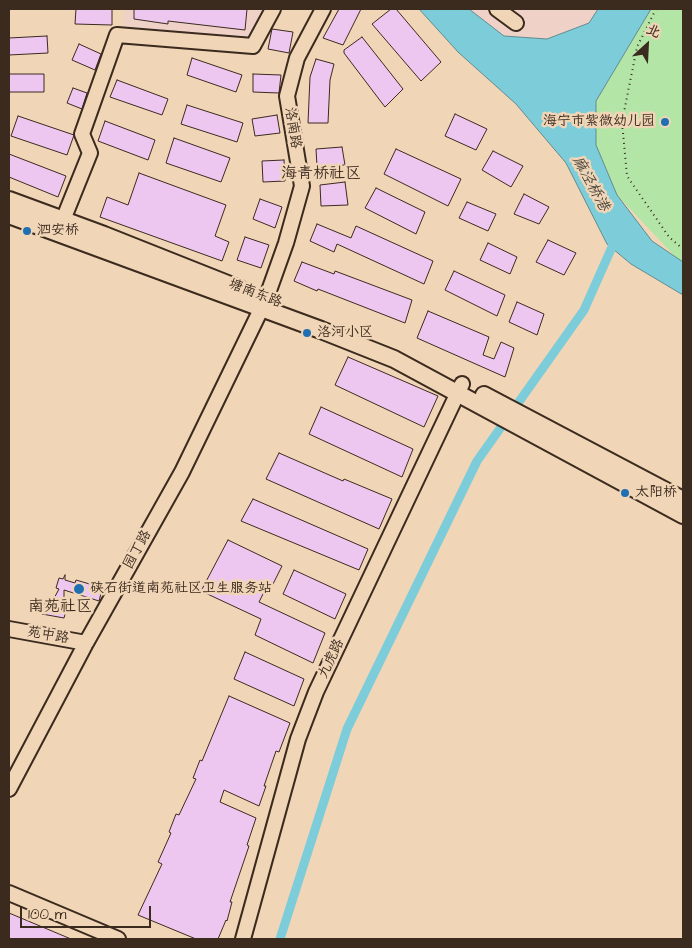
<!DOCTYPE html>
<html>
<head>
<meta charset="utf-8">
<style>
  body { margin:0 }
  #map { position:relative; width:692px; height:948px; overflow:hidden; background:#f0d5b7; font-family:"Architects Daughter","LXGW WenKai TC",sans-serif }
  canvas { display:block }
  .frame { position:absolute; inset:0; border:10px solid #3b2a1e; pointer-events:none }
  .north { position:absolute; left:622px; top:20px; width:50px; height:50px; -webkit-text-stroke:4px #f0d5b7; paint-order:stroke; rotate:25deg; font-size:14px; font-weight:700; line-height:20px; text-align:center; color:#3b2a1e }
  .north::after { content:''; display:block; margin:auto; width:18px; height:22px; background:#3b2a1e; clip-path:polygon(50% 0,100% 100%,50% 72%,0 100%) }
  .scale { position:absolute; left:20px; top:906px; width:131px; height:22px; box-sizing:border-box; border:2px solid #3b2a1e; border-top:0; padding-left:6px; font-size:15px; line-height:18px; white-space:nowrap; color:#3b2a1e; -webkit-text-stroke:4px #f0d5b7; paint-order:stroke }
</style>
</head>
<body>
<div id="map">
<canvas width="692" height="948"></canvas>
<div class="frame"></div>
<div class="north">北</div>
<div class="scale">100 m</div>
</div>
<script>
const context = document.querySelector('canvas').getContext('2d');
context.lineJoin = 'round';
function fill(path, color) { context.fillStyle = color; context.fill(path, 'evenodd'); }
const poly = rows => new Path2D(rows.map(r => 'M' + r).join(''));
function trace(path, color, width, dash) { context.strokeStyle = color; context.lineWidth = width; context.lineCap = dash ? 'butt' : 'round'; context.setLineDash(dash || []); context.stroke(path); }
function write(font, color, halo, rows, align = 'center') {
  context.font = font + ' "Architects Daughter","LXGW WenKai TC",sans-serif'; context.lineWidth = 5; context.setLineDash([]); context.textBaseline = 'middle'; context.strokeStyle = halo; context.fillStyle = color; for (const [text, x, y, turn = 0] of rows) {
    context.save(); context.translate(x, y); context.rotate((+turn || 0) * Math.PI / 180); context.textAlign = isNaN(turn) ? turn : align; if (halo) context.strokeText(text, 0, 0); context.fillText(text, 0, 0); context.restore();
  }
}
fill(poly([
  [125,9,273,9,253,46,124,29],
  [469,9,598,9,590,23,547,39,504,36]
]), '#efd1c8');
fill(poly([
  [651,9,683,9,683,265,617,195,596,145,596,101]
]), '#b3e5a6');
const water = poly([
  [419,9,469,9,504,36,547,39,589,23,598,9,651,9,596,101,596,145,617,195,652,241,683,262,683,295,631,264,607,244,566,163,516,104,458,52,419,9]
]);
fill(water, '#7cccd9');
trace(water, '#628b8e', 1);
trace(poly([
  [280,939,347,729,477,461,584,310,616,238]
]), '#7cccd9', 9);
const building = poly([
  [76,9,112,9,112,25,75,24,76,9],
  [134,9,247,9,245,30,168,21,168,24,134,19,134,9],
  [339,9,361,9,343,45,323,38,339,9],
  [391,9,396,9,441,62,421,81,372,24,391,9],
  [272,29,293,32,289,53,268,49,272,29],
  [47,36,48,53,9,55,9,38,47,36],
  [362,37,403,89,385,107,344,53,344,50,362,37],
  [79,44,101,54,95,70,72,60,79,44],
  [192,58,242,75,236,92,187,75,192,58],
  [316,59,334,64,330,80,328,123,308,123,310,77,316,59],
  [9,74,44,74,44,92,9,92,9,74],
  [253,74,281,75,279,93,253,92,253,74],
  [117,80,168,99,162,115,110,97,117,80],
  [73,88,87,93,82,109,67,103,73,88],
  [187,105,243,123,237,142,181,124,187,105],
  [455,114,487,129,476,150,445,136,455,114],
  [277,115,280,133,255,136,252,119,277,115],
  [18,116,74,135,67,155,11,136,18,116],
  [105,121,155,140,148,160,98,141,105,121],
  [174,138,230,158,221,182,166,163,174,138],
  [342,147,345,165,317,166,316,149,342,147],
  [396,149,461,179,448,206,384,174,396,149],
  [493,151,523,166,511,187,482,170,493,151],
  [9,154,66,176,58,197,9,177,9,154],
  [284,160,285,181,263,182,262,161,284,160],
  [139,173,226,205,215,236,229,242,222,261,100,217,107,197,128,205,139,173],
  [345,182,348,205,321,206,320,185,345,182],
  [376,188,425,212,416,234,365,208,376,188],
  [524,194,549,207,539,224,514,214,524,194],
  [260,199,282,207,275,228,253,219,260,199],
  [467,202,496,214,488,231,459,218,467,202],
  [317,224,351,238,356,226,433,261,424,284,337,244,334,252,310,241,317,224],
  [245,237,269,245,261,268,237,260,245,237],
  [548,240,576,253,564,275,536,262,548,240],
  [488,243,517,257,510,274,480,260,488,243],
  [302,262,334,274,335,271,412,300,405,323,318,289,317,291,294,281,302,262],
  [454,271,505,295,497,316,445,290,454,271],
  [517,302,544,314,537,335,509,322,517,302],
  [428,311,489,337,483,355,494,359,501,342,514,348,505,377,417,338,428,311],
  [348,357,438,396,424,427,335,385,348,357],
  [321,407,413,449,402,477,309,434,321,407],
  [279,453,343,481,344,479,392,499,379,529,266,479,279,453],
  [253,499,368,549,359,570,241,521,253,499],
  [228,540,282,566,271,588,267,586,259,602,325,633,313,663,255,635,261,619,201,591,228,540],
  [294,570,346,594,335,619,283,594,294,570],
  [65,575,65,580,75,583,76,580,93,585,92,587,102,590,99,601,64,590,64,606,67,607,64,618,42,614,44,603,51,604,59,589,56,588,59,578,63,579,65,575],
  [245,652,304,679,294,706,234,679,245,652],
  [229,696,290,723,279,752,276,751,264,786,266,786,259,806,224,790,220,802,256,818,247,845,249,846,230,902,232,902,227,921,226,920,218,939,196,939,138,915,162,864,158,862,171,833,169,832,176,814,179,815,196,779,193,778,200,760,202,761,229,696],
  [9,913,71,939,9,939,9,913]
]);
fill(building, '#eec7f1');
trace(building, '#3b2a1e', 1);
const minor = poly([
  [497,9,516,23],
  [59,230,90,153,82,134,117,35,253,46,273,9],
  [9,629,86,643],
  [9,789,86,643,182,472,266,299,286,243,302,186,287,96,297,58,323,9],
  [9,893,118,939],
  [243,939,298,739,316,692,462,384]
]);
const major = poly([
  [9,200,104,235,240,289],
  [9,215,321,330,394,359,683,515],
  [484,395,683,500]
]);
trace(minor, '#3b2a1e', 18);
trace(major, '#3b2a1e', 20);
trace(poly([
  [656,9,637,47,622,122,627,176,669,237,683,249]
]), '#3b2a1e', 2, [1, 4]);
trace(minor, '#f0d5b7', 14);
trace(major, '#f0d5b7', 16);
for (const [x, y, r, color] of [
  [665,122,5,"#1f6fb2"],
  [27,231,5,"#1f6fb2"],
  [307,333,5,"#1f6fb2"],
  [625,493,5,"#1f6fb2"],
  [79,589,6,"#1f6fb2"]
]) { const dot = new Path2D(); dot.arc(x, y, r, 0, 2 * Math.PI); context.fillStyle = color; context.fill(dot); trace(dot, '#f0d5b7', 2); }
write('14px', '#3b2a1e', '#f0d5b7', [
  ["海宁市紫微幼儿园",655,122,"right"],
  ["泗安桥",37,231],
  ["洛河小区",317,333],
  ["太阳桥",635,493],
  ["硖石街道南苑社区卫生服务站",90,589]
], 'left');
write('14px', '#3b2a1e', '#f0d5b7', [
  ["洛南路",292,128,81],
  ["塘南东路",255,294,21],
  ["园丁路",138,550,-61],
  ["苑中路",48,636,10],
  ["九虎路",332,659,-65]
]);
write('italic 15px', '#45423a', '#f0d5b7', [
  ["麻泾桥港",590,184,61]
]);
write('16px', '#3b2a1e', '#f0d5b7', [
  ["海青桥社区",321,175],
  ["南苑社区",60,608]
]);
</script>
</body>
</html>
